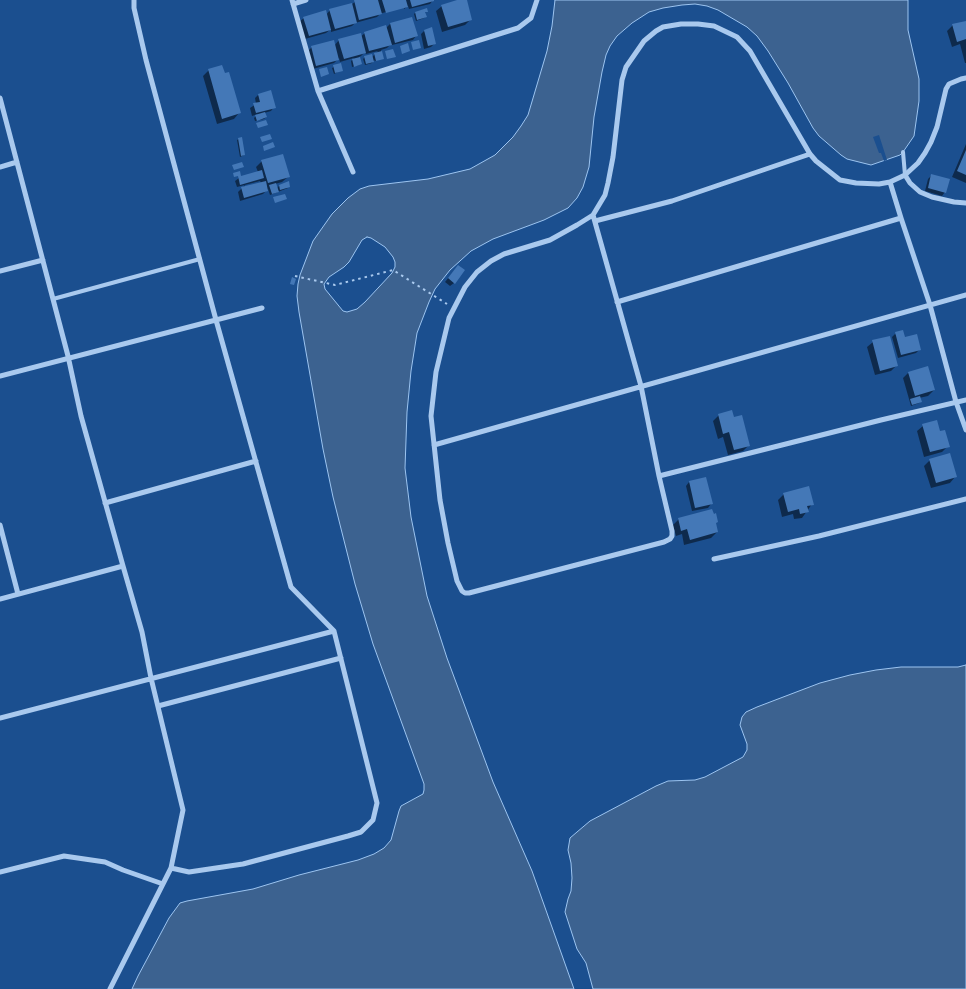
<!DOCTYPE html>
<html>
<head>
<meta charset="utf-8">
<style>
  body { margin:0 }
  canvas { display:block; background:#1b4f8f }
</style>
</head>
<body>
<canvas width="966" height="989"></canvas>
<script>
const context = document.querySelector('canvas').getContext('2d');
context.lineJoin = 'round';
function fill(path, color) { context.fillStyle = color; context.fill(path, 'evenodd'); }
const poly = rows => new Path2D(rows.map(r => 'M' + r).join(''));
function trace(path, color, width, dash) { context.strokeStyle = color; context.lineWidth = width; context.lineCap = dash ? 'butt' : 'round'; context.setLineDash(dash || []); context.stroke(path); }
const water = poly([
  [555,0,908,0,908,30,919,79,919,101,914,136,903,152,900,155,871,165,847,159,841,155,819,136,813,128,788,83,768,51,757,36,747,27,718,10,707,6,695,4,682,5,663,8,649,12,632,23,617,36,610,46,606,55,602,72,594,117,589,167,583,187,577,198,568,208,544,220,493,239,471,251,450,270,435,289,429,302,417,333,411,371,407,412,405,468,411,517,427,596,447,658,493,782,532,871,574,989,132,989,138,976,169,918,180,903,187,901,253,889,299,875,358,860,374,854,384,848,391,840,399,811,401,806,423,794,424,790,424,784,373,644,355,584,333,497,323,449,299,312,297,296,298,284,300,275,313,241,332,214,348,198,360,189,369,186,428,179,470,169,495,155,513,137,521,126,528,115,547,51,552,26,555,0],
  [367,237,371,238,385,247,393,257,395,262,395,267,392,273,365,302,357,309,347,312,343,311,325,289,324,284,329,277,344,267,349,262,362,240,367,237],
  [966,665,966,989,593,989,586,963,577,949,565,912,568,899,571,891,572,878,571,863,568,850,570,838,577,832,590,821,656,786,668,781,695,780,705,777,743,757,747,750,747,744,740,725,742,717,746,712,757,707,820,683,850,675,876,670,901,667,958,667,966,665]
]);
fill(water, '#3c6290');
trace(water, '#9cc4f0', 1);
fill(poly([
  [879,135,887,160,884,161,881,153,879,153,873,137]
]), '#1b4f8f');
fill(poly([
  [360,0,433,0,430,4,409,9,408,6,404,9,404,7,379,14,379,15,377,17,355,23,352,26,331,32,331,29,326,33,305,39,300,21,304,18,326,15,330,10,352,4,355,2],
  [461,0,465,0,471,19,465,25,442,32,436,11,442,6],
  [427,11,424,13,425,17,424,18,416,21,414,14,415,13],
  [966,22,966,63,965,63,960,44,952,47,947,31,953,25],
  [390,24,416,36,413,40,392,45,391,44,387,48,381,50,383,58,375,61,374,60,372,63,365,65,363,59,365,57,372,57,378,51,366,54,365,52,361,56,359,57,360,64,359,65,352,67,351,61,354,58,340,62,339,58,334,63,313,69,308,51,312,47,334,46,339,40,360,37,365,33,386,28],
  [424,31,435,43,431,47,424,49,421,34],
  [340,64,341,70,334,74,332,68],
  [209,70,239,113,234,119,217,124,203,76],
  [258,95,274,107,271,111,264,113,266,117,264,119,255,121,254,118,258,114,252,116,250,108,256,104,255,98],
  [241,138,244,155,240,157,237,140],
  [966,144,966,183,952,177],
  [262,161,288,177,282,182,275,184,277,188,279,186,288,188,270,195,268,189,263,194,240,201,238,192,245,185,245,187,261,183,260,181,237,187,235,181,239,178,258,172,256,167],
  [932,175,945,192,942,196,925,191,928,179],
  [458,266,454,283,450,286,445,282],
  [895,334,904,339,920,349,916,353,898,358,892,337],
  [873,342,897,365,891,371,875,375,867,347],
  [908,373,934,390,928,396,919,398,920,402,919,403,911,406,903,378],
  [719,415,749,445,743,451,728,455,723,437,718,439,713,421],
  [923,426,940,433,948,446,942,452,924,457,917,431],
  [930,460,955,477,950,483,931,488,924,466],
  [689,482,711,504,708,508,692,511,686,486],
  [784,494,812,504,802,518,794,519,793,514,782,517,778,500],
  [679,519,715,524,717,532,711,538,684,545,682,534,676,536,673,525]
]), '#0007');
fill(poly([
  [354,0,378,0,382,14,359,20],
  [382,0,406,0,408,7,386,13],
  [410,0,434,0,434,1,412,7],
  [457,0,467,0,472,20,448,27,441,5],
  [352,3,357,23,335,29,329,9],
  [427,8,428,12,425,12,427,17,417,20,415,12],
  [326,10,331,30,309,36,303,17],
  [412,17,418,36,395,43,390,23],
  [966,21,966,39,957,42,952,24],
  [386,25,392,45,369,51,364,32],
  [432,27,436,44,428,46,424,30],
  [361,33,366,53,344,59,338,39],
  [334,40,339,60,316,66,311,46],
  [419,40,421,48,413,50,411,42],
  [408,43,410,51,402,54,400,46],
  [393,49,396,57,387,59,385,51],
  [382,51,384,59,376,61,374,53],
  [372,54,374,62,366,64,364,56],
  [360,57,362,64,354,67,352,59],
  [341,63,343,71,335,73,333,65],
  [222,65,225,73,229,72,241,113,222,119,208,69],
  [327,67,329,74,321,77,319,69],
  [271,90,276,108,256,113,253,103,260,102,258,94],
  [265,112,267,117,257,121,255,115],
  [266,120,268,125,258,128,256,123],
  [270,134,272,139,262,142,260,137],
  [242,137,245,155,241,156,238,138],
  [273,142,275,147,264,151,263,146],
  [966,150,966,175,957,171],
  [283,154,290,177,268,183,261,160],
  [242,162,244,167,234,170,232,165],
  [262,170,264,178,240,185,238,176,234,177,233,173,240,171,241,176],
  [931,174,950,179,946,193,928,188],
  [266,181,268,191,244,198,241,187],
  [289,181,290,187,280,190,279,185],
  [276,183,279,192,272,194,269,185],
  [285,194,287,199,275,203,273,197],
  [458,265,465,270,455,284,448,278],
  [292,277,296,279,294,285,290,284],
  [903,330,905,337,917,334,921,350,901,355,895,332],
  [890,336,898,366,880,371,872,340],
  [928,366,935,390,915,396,908,372],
  [920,396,922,402,912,405,910,399],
  [732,410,734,417,742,415,750,446,734,450,729,432,723,434,718,414],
  [937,420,940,431,945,430,950,447,930,452,922,424],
  [950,453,957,477,936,483,929,459],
  [706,477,713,504,695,508,689,481],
  [809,486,814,505,807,506,809,512,800,514,799,509,788,512,783,493],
  [712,509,714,514,716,513,718,522,716,523,718,532,690,540,687,529,681,531,678,518]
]), '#4478b7');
trace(poly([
  [295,276,335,285,393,270,447,304]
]), '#a9c9ee', 2, [2.5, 4]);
trace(poly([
  [903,152,905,175],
  [53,299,200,259]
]), '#a9c9ee', 4);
trace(poly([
  [134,0,134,8,146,60,216,320,291,587,334,631,377,803,373,820,361,832,348,836,243,864,189,872,171,868],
  [292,0,318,91,353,172],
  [293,4,306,0],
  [318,91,518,28,531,18,537,0],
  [0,98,68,356,81,416,123,566,142,632,151,678,183,810,171,868,110,989],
  [0,167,17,162],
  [905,175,910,183,920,192,932,197,954,202,966,203],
  [890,182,901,218,930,305,956,402,966,430],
  [593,215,641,386,659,476,672,531,672,536,670,539,664,542,469,593,465,593,462,591,457,581,448,543,440,500,431,416,436,372,449,318,465,287,477,272,491,261,504,254,550,240,577,225,593,215,605,195,608,183,613,157,622,80,626,67,644,41,656,31,663,27,681,24,698,24,714,26,737,37,750,51,810,154,816,161,840,180,856,183,879,184,890,182,905,175,918,163,925,153,931,142,937,127,946,89,949,84,961,79,966,78],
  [595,221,672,201,810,154],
  [0,271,43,260],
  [617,302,901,218],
  [0,376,262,308],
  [434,445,966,295],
  [659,476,881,420,966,400],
  [105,503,256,461],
  [0,525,18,594],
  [714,559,819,536,966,499],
  [0,599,123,566],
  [158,706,341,658],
  [0,718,334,631],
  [0,872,64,856,105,862,123,870,163,884]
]), '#a9c9ee', 5);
</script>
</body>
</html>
